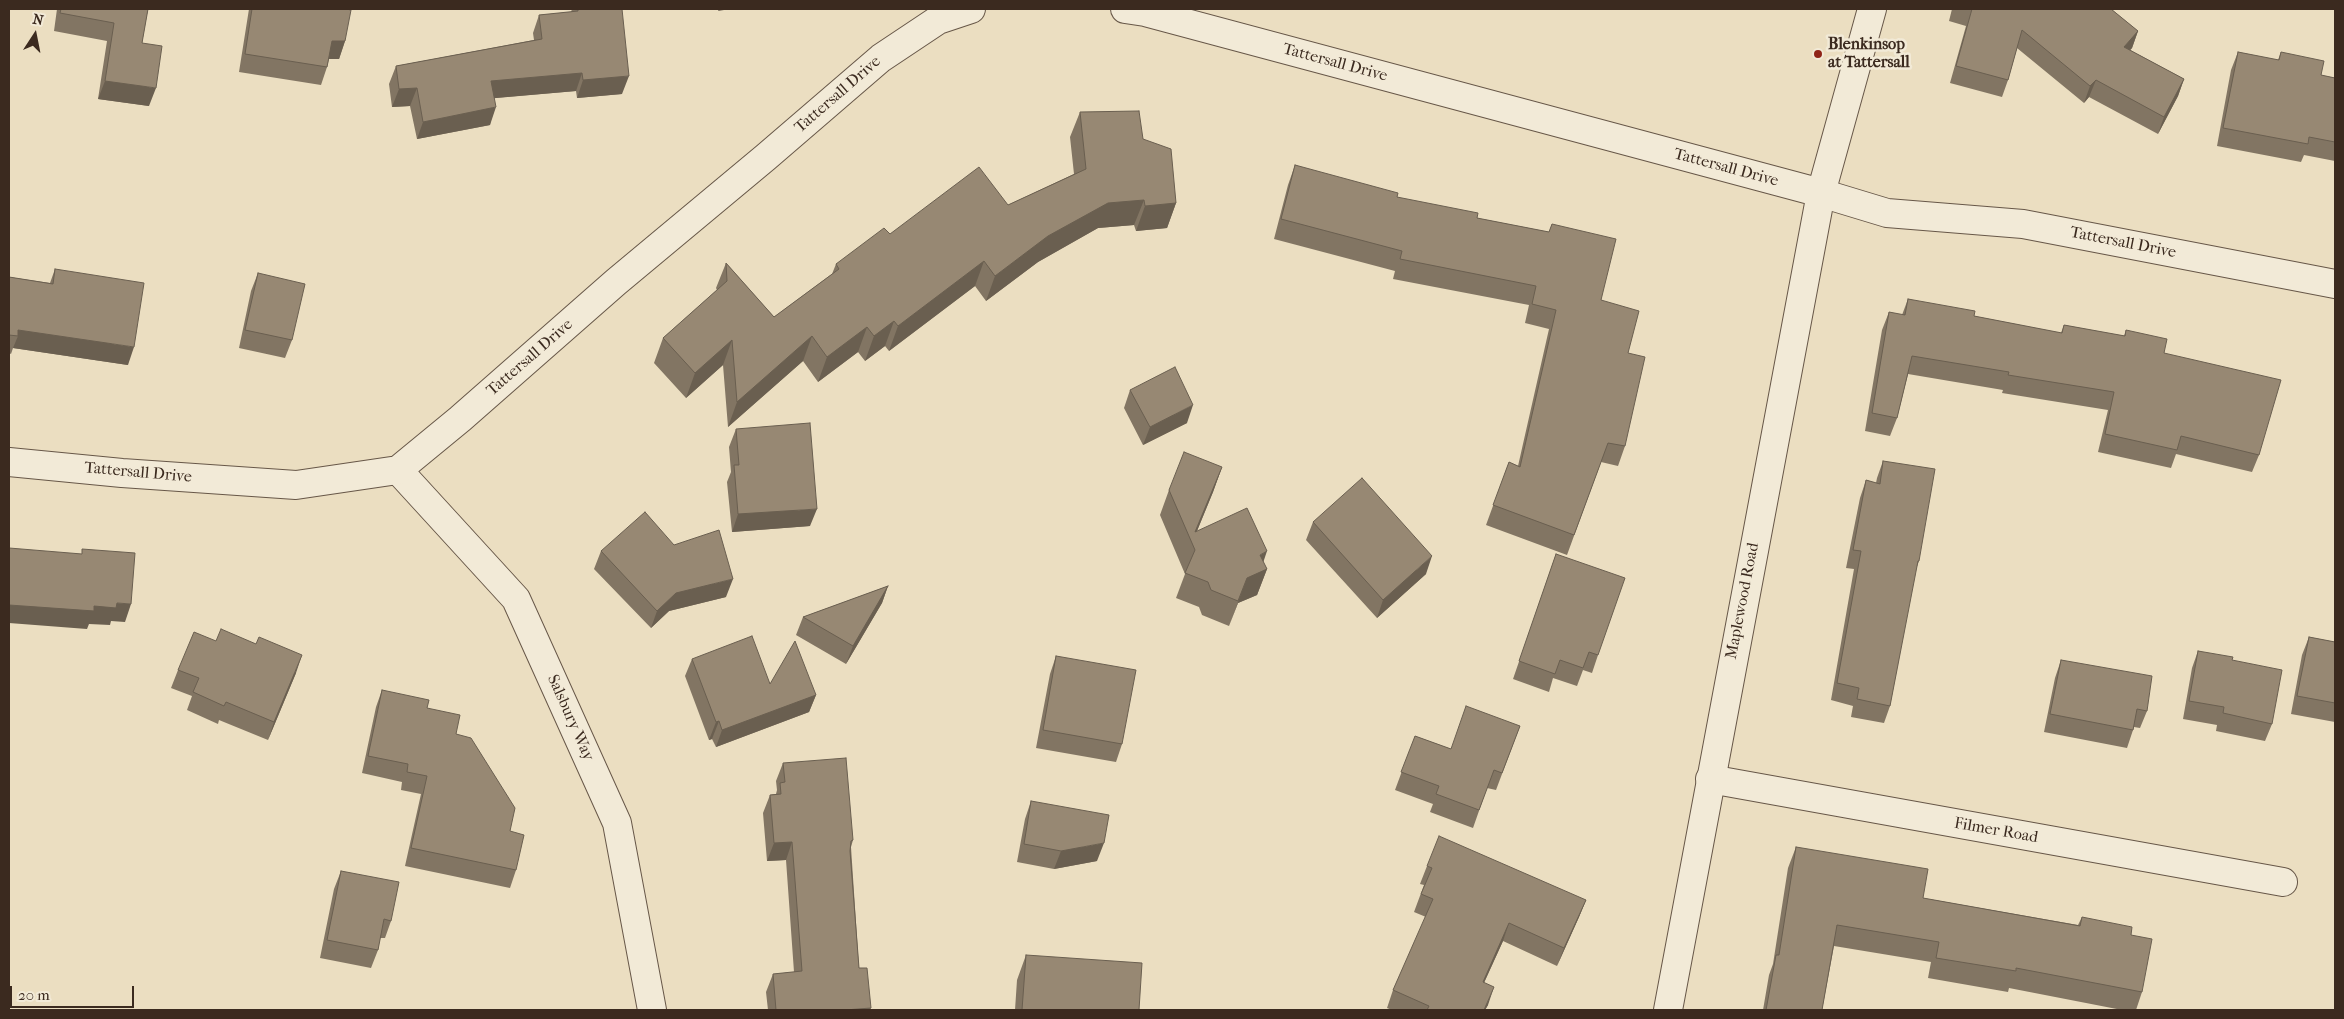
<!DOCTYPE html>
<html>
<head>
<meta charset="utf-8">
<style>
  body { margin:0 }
  #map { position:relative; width:2344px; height:1019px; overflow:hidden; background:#ebdec1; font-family:"IM FELL French Canon",serif }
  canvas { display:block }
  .frame { position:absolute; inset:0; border:10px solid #3b2a1f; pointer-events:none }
  .north { position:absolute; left:10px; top:10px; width:50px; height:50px; -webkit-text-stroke:4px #f2ead7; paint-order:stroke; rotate:11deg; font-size:14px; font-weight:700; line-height:20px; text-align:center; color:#3b2a1f }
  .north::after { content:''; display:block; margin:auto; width:18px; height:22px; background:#3b2a1f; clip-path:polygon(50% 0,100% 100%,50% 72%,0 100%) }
  .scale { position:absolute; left:10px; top:986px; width:124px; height:22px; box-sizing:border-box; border:2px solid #3b2a1f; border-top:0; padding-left:6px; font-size:15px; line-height:18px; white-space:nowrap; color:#3b2a1f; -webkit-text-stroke:4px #f2ead7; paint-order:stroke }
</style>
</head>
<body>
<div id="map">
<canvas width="2344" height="1019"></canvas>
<div class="frame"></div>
<div class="north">N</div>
<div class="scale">20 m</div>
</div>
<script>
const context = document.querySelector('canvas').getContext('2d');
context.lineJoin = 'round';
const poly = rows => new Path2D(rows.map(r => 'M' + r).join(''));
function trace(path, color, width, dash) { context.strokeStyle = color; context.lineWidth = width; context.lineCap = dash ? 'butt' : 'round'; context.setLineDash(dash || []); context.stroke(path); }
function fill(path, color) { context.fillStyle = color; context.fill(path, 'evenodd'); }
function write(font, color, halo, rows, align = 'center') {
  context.font = font + ' "IM FELL French Canon",serif'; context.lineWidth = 5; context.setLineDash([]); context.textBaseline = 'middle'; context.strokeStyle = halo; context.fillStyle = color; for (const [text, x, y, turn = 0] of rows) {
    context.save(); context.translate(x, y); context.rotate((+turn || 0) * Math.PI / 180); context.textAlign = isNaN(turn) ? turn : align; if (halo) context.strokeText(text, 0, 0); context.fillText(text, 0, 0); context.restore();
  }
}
const minor = poly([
  [1821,193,1887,213,2023,224,2335,284],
  [398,470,516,599,617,823,652,1010],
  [1710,779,2283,882]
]);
const tertiary = poly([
  [1125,9,1145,12,1821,193],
  [9,462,122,473,296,485,398,470,460,419,616,282,766,157,881,58,938,20,971,9],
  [1668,1010,1821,193,1872,9]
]);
trace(minor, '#675748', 30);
trace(tertiary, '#675748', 30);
trace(minor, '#f2ead7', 28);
trace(tertiary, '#f2ead7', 28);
fill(poly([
  [57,9,148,9,142,43,149,106,98,99,107,41,54,31],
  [249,9,346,9,345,41,339,59,329,59,327,67,321,85,239,72],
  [572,9,622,9,622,94,577,98,576,91,494,98,490,125,417,139,410,106,392,107,389,84,396,66,534,40,533,33,539,15,571,12],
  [1952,9,2111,9,2138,31,2132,48,2130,50,2184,79,2178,96,2158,134,2089,97,2084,103,2017,48,2008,80,2002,97,1950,83,1966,26,1949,21],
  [2238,52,2278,60,2281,52,2321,75,2335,78,2335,161,2304,155,2301,162,2217,146,2231,70],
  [1080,112,1143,139,1176,203,1167,228,1136,231,1134,225,1098,228,1038,262,986,301,975,286,889,351,885,346,865,361,858,352,818,382,803,361,728,427,723,365,686,398,654,363,663,338,717,290,716,288,726,263,774,317,832,274,836,264,890,234,1008,205,1074,174,1070,137],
  [1295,165,1397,197,1477,218,1549,232,1552,224,1601,300,1628,353,1625,446,1618,466,1601,462,1567,555,1486,525,1509,462,1518,466,1549,329,1525,323,1529,305,1393,279,1395,271,1274,239,1288,185],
  [55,269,128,365,13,348,11,354,9,353,9,277,50,283],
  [258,273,292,340,285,358,239,348,251,291],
  [1908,299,1974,316,2061,333,2064,325,2124,336,2126,330,2164,353,2259,455,2252,472,2176,454,2171,468,2098,452,2108,410,2002,393,2003,390,1908,374,1897,418,1890,436,1865,431,1882,330,1889,312,1902,315],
  [1130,390,1187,423,1143,445,1124,408],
  [736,429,810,526,732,532,727,482,731,472,729,447],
  [1883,461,1919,561,1915,572,1890,706,1884,723,1851,717,1853,706,1831,700,1854,569,1846,568,1860,498,1866,480,1876,483,1877,478],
  [1222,467,1213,492,1197,531,1263,562,1267,569,1257,595,1238,603,1229,626,1202,615,1199,607,1176,598,1185,574,1160,515,1169,490],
  [1313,522,1426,574,1377,618,1306,540],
  [674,545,726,597,669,611,651,628,594,569,601,551],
  [1556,554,1598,655,1592,673,1583,670,1577,686,1553,678,1549,692,1513,679],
  [888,586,882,603,846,664,796,635,803,617],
  [2309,637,2335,642,2335,722,2291,714,2302,655],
  [2198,651,2232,660,2272,724,2265,741,2216,731,2217,725,2183,719,2192,668],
  [1056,656,1122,744,1116,762,1036,748,1050,674],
  [692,659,770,684,816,695,809,712,716,747,712,739,709,740,685,676],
  [2061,660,2147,711,2140,728,2134,727,2127,748,2044,732,2055,678],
  [178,670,296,673,268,740,219,720,218,724,187,710,192,696,171,688],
  [382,690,427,708,456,734,510,831,516,870,510,888,405,866,421,794,401,790,402,782,362,773,376,707],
  [1520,726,1496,790,1487,788,1473,828,1430,812,1433,804,1395,790,1415,736,1451,749],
  [783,763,853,840,851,847,859,968,870,1010,768,1010,766,992,773,974,794,972,786,860,767,861,763,813,770,795,776,794,777,790,776,781],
  [1031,801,1097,861,1054,869,1017,862,1025,819],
  [1796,847,1923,898,2078,925,2082,917,2131,935,2142,992,2136,1010,2122,1010,2009,988,2008,992,1928,978,1931,962,1834,946,1822,1010,1763,1010,1769,975,1773,964,1788,868],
  [1427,866,1586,900,1579,917,1557,966,1503,941,1484,983,1488,1005,1485,1010,1392,1010,1387,1008,1393,990,1426,917,1414,912,1424,885,1420,884],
  [341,871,391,921,385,938,380,938,378,950,371,968,320,958,334,889],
  [1026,955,1139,1010,1015,1010,1017,980]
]), '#827563');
fill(poly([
  [719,9,730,9,718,11],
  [2138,31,2132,48,2118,64,2124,47],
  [332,41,345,41,339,59,325,59],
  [582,73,576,91,485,99,491,81],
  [629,76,622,94,577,98,583,80],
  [2184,79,2178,96,2158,134,2164,117],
  [2096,80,2089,97,2084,103,2090,86],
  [105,81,156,88,149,106,98,99],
  [417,88,410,106,392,107,399,89],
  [496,107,490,125,417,139,423,122],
  [1144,200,1134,225,1098,228,1038,262,986,301,995,276,1048,236,1108,203],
  [1176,203,1167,228,1136,231,1145,206],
  [984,261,975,286,889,351,898,326],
  [894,321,885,346,865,361,874,336],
  [867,327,858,352,818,382,827,357],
  [18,330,134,347,128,365,13,348,18,336],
  [812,336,803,361,728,427,737,402],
  [732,340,723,365,686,398,695,373],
  [1193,405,1187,423,1143,445,1150,427],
  [1222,467,1213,492,1192,543,1195,532],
  [817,509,810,526,732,532,738,514],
  [1267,551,1260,572,1267,569,1257,595,1238,603,1229,626,1247,578,1260,555],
  [1432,556,1426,574,1377,618,1383,600],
  [733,579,726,597,669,611,651,628,657,611,676,593],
  [888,586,882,603,846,664,853,646],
  [117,603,131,604,125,622,111,621,110,625,89,624,87,629,9,623,9,605,94,606],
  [302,655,296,673,268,740,274,722],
  [816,695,809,712,716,747,722,730],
  [719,721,712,739,709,740,716,722],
  [792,842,786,860,767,861,774,843],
  [1104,843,1097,861,1054,869,1061,851],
  [1586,900,1579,917,1557,966,1564,948],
  [1509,923,1503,941,1476,1000,1483,982],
  [1494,987,1488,1005,1485,1010,1484,1010],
  [871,1008,870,1010,845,1010]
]), '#6a5f50');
const building = poly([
  [61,9,148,9,142,43,162,46,156,88,105,81,114,23,60,13,61,9],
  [252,9,346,9,351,10,345,41,332,41,327,67,245,54,252,9],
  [578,9,622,9,629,76,583,80,582,73,491,81,496,107,423,122,417,88,399,89,396,66,542,39,539,15,578,11,578,9],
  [1972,9,2111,9,2138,31,2124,47,2184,79,2164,117,2096,80,2090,86,2022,30,2008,80,1956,66,1972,9],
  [2238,52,2279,60,2281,52,2324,61,2321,75,2335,78,2335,142,2309,137,2308,144,2223,128,2238,52],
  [1139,111,1143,139,1171,149,1176,203,1145,206,1144,200,1108,203,1048,236,995,276,984,261,898,326,894,321,874,336,867,327,827,357,812,336,737,402,732,340,695,373,663,338,727,281,726,263,774,317,839,269,836,264,884,228,890,234,979,167,1008,205,1086,169,1080,112,1139,111],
  [1295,165,1398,193,1397,197,1478,213,1477,218,1549,232,1552,224,1616,239,1601,300,1639,311,1628,353,1645,357,1625,446,1608,443,1574,535,1493,505,1509,462,1520,467,1556,310,1532,304,1536,286,1400,259,1402,251,1281,219,1295,165],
  [55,269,144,283,134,347,18,330,18,336,9,335,9,277,53,284,55,269],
  [258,273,305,284,292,340,245,330,258,273],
  [1908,299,1975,311,1974,316,2062,333,2064,325,2125,336,2126,330,2167,339,2164,353,2281,380,2259,455,2181,436,2177,450,2105,434,2114,392,2008,375,2009,372,1912,356,1897,418,1872,413,1889,312,1905,315,1908,299],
  [1175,367,1193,405,1150,427,1130,390,1175,367],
  [810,423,817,509,738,514,734,465,739,465,736,429,810,423],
  [1184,452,1222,467,1195,532,1247,508,1267,551,1260,555,1267,569,1247,578,1238,601,1211,590,1208,582,1185,573,1195,550,1169,490,1184,452],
  [1883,461,1935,469,1919,561,1918,561,1890,706,1857,699,1859,688,1837,683,1861,551,1853,550,1866,480,1880,484,1883,461],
  [1362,478,1432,556,1383,600,1313,522,1362,478],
  [645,512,674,545,719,530,733,579,676,593,657,611,601,551,645,512],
  [9,548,82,554,82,549,135,553,131,604,117,603,116,608,94,606,94,611,9,605,9,548],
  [1556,554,1625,578,1598,655,1589,652,1583,668,1560,660,1555,674,1519,661,1556,554],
  [888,586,853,646,803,617,888,586],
  [221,629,256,644,259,637,302,655,274,722,226,702,224,706,193,692,199,678,178,670,194,632,216,641,221,629],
  [752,636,770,684,795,641,816,695,722,730,719,721,716,722,692,659,752,636],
  [2309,637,2335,642,2335,703,2297,696,2309,637],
  [2198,651,2233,657,2232,660,2282,670,2272,724,2223,713,2224,707,2189,701,2198,651],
  [1056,656,1136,670,1122,744,1043,730,1056,656],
  [2061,660,2152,676,2147,711,2137,709,2133,730,2050,714,2061,660],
  [382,690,429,700,427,708,460,715,456,734,471,738,515,808,510,831,524,835,516,870,411,848,427,776,407,772,408,764,368,756,382,690],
  [1466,706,1520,726,1502,773,1494,770,1479,810,1436,794,1439,786,1401,772,1415,736,1451,749,1466,706],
  [846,758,853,840,851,841,850,851,859,968,867,968,871,1008,845,1010,776,1010,773,974,802,971,792,842,774,843,770,795,781,794,780,783,785,782,783,763,846,758],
  [1031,801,1109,815,1104,843,1061,851,1024,844,1031,801],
  [1439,836,1586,900,1564,948,1509,923,1483,982,1494,987,1484,1010,1427,1010,1429,1006,1393,990,1433,899,1421,894,1432,868,1427,866,1439,836],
  [1796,847,1928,869,1923,898,2080,926,2082,917,2132,927,2131,935,2152,939,2142,992,2016,968,2016,971,1936,958,1939,942,1837,925,1822,1010,1766,1010,1776,955,1779,955,1796,847],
  [341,871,399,882,391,921,384,919,378,950,327,940,341,871],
  [1026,955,1142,963,1139,1010,1022,1010,1026,955]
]);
fill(building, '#978873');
trace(building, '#6a5f50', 1);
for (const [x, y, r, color] of [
  [1818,54,5,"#8f2418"]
]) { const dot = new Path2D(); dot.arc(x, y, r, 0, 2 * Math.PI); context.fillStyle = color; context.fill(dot); trace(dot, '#f2ead7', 2); }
write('bold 16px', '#3b2a1f', '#f2ead7', [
  ["Blenkinsop",1828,45],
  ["at Tattersall",1828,63]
], 'left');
write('16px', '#3b2a1f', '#f2ead7', [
  ["Tattersall Drive",1335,63,15],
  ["Tattersall Drive",838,95,-41],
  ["Tattersall Drive",1726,168,15],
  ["Tattersall Drive",2123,243,11],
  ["Tattersall Drive",530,358,-41],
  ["Tattersall Drive",138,473,5],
  ["Maplewood Road",1743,601,-79],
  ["Salsbury Way",570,718,66],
  ["Filmer Road",1996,831,10]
]);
</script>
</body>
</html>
